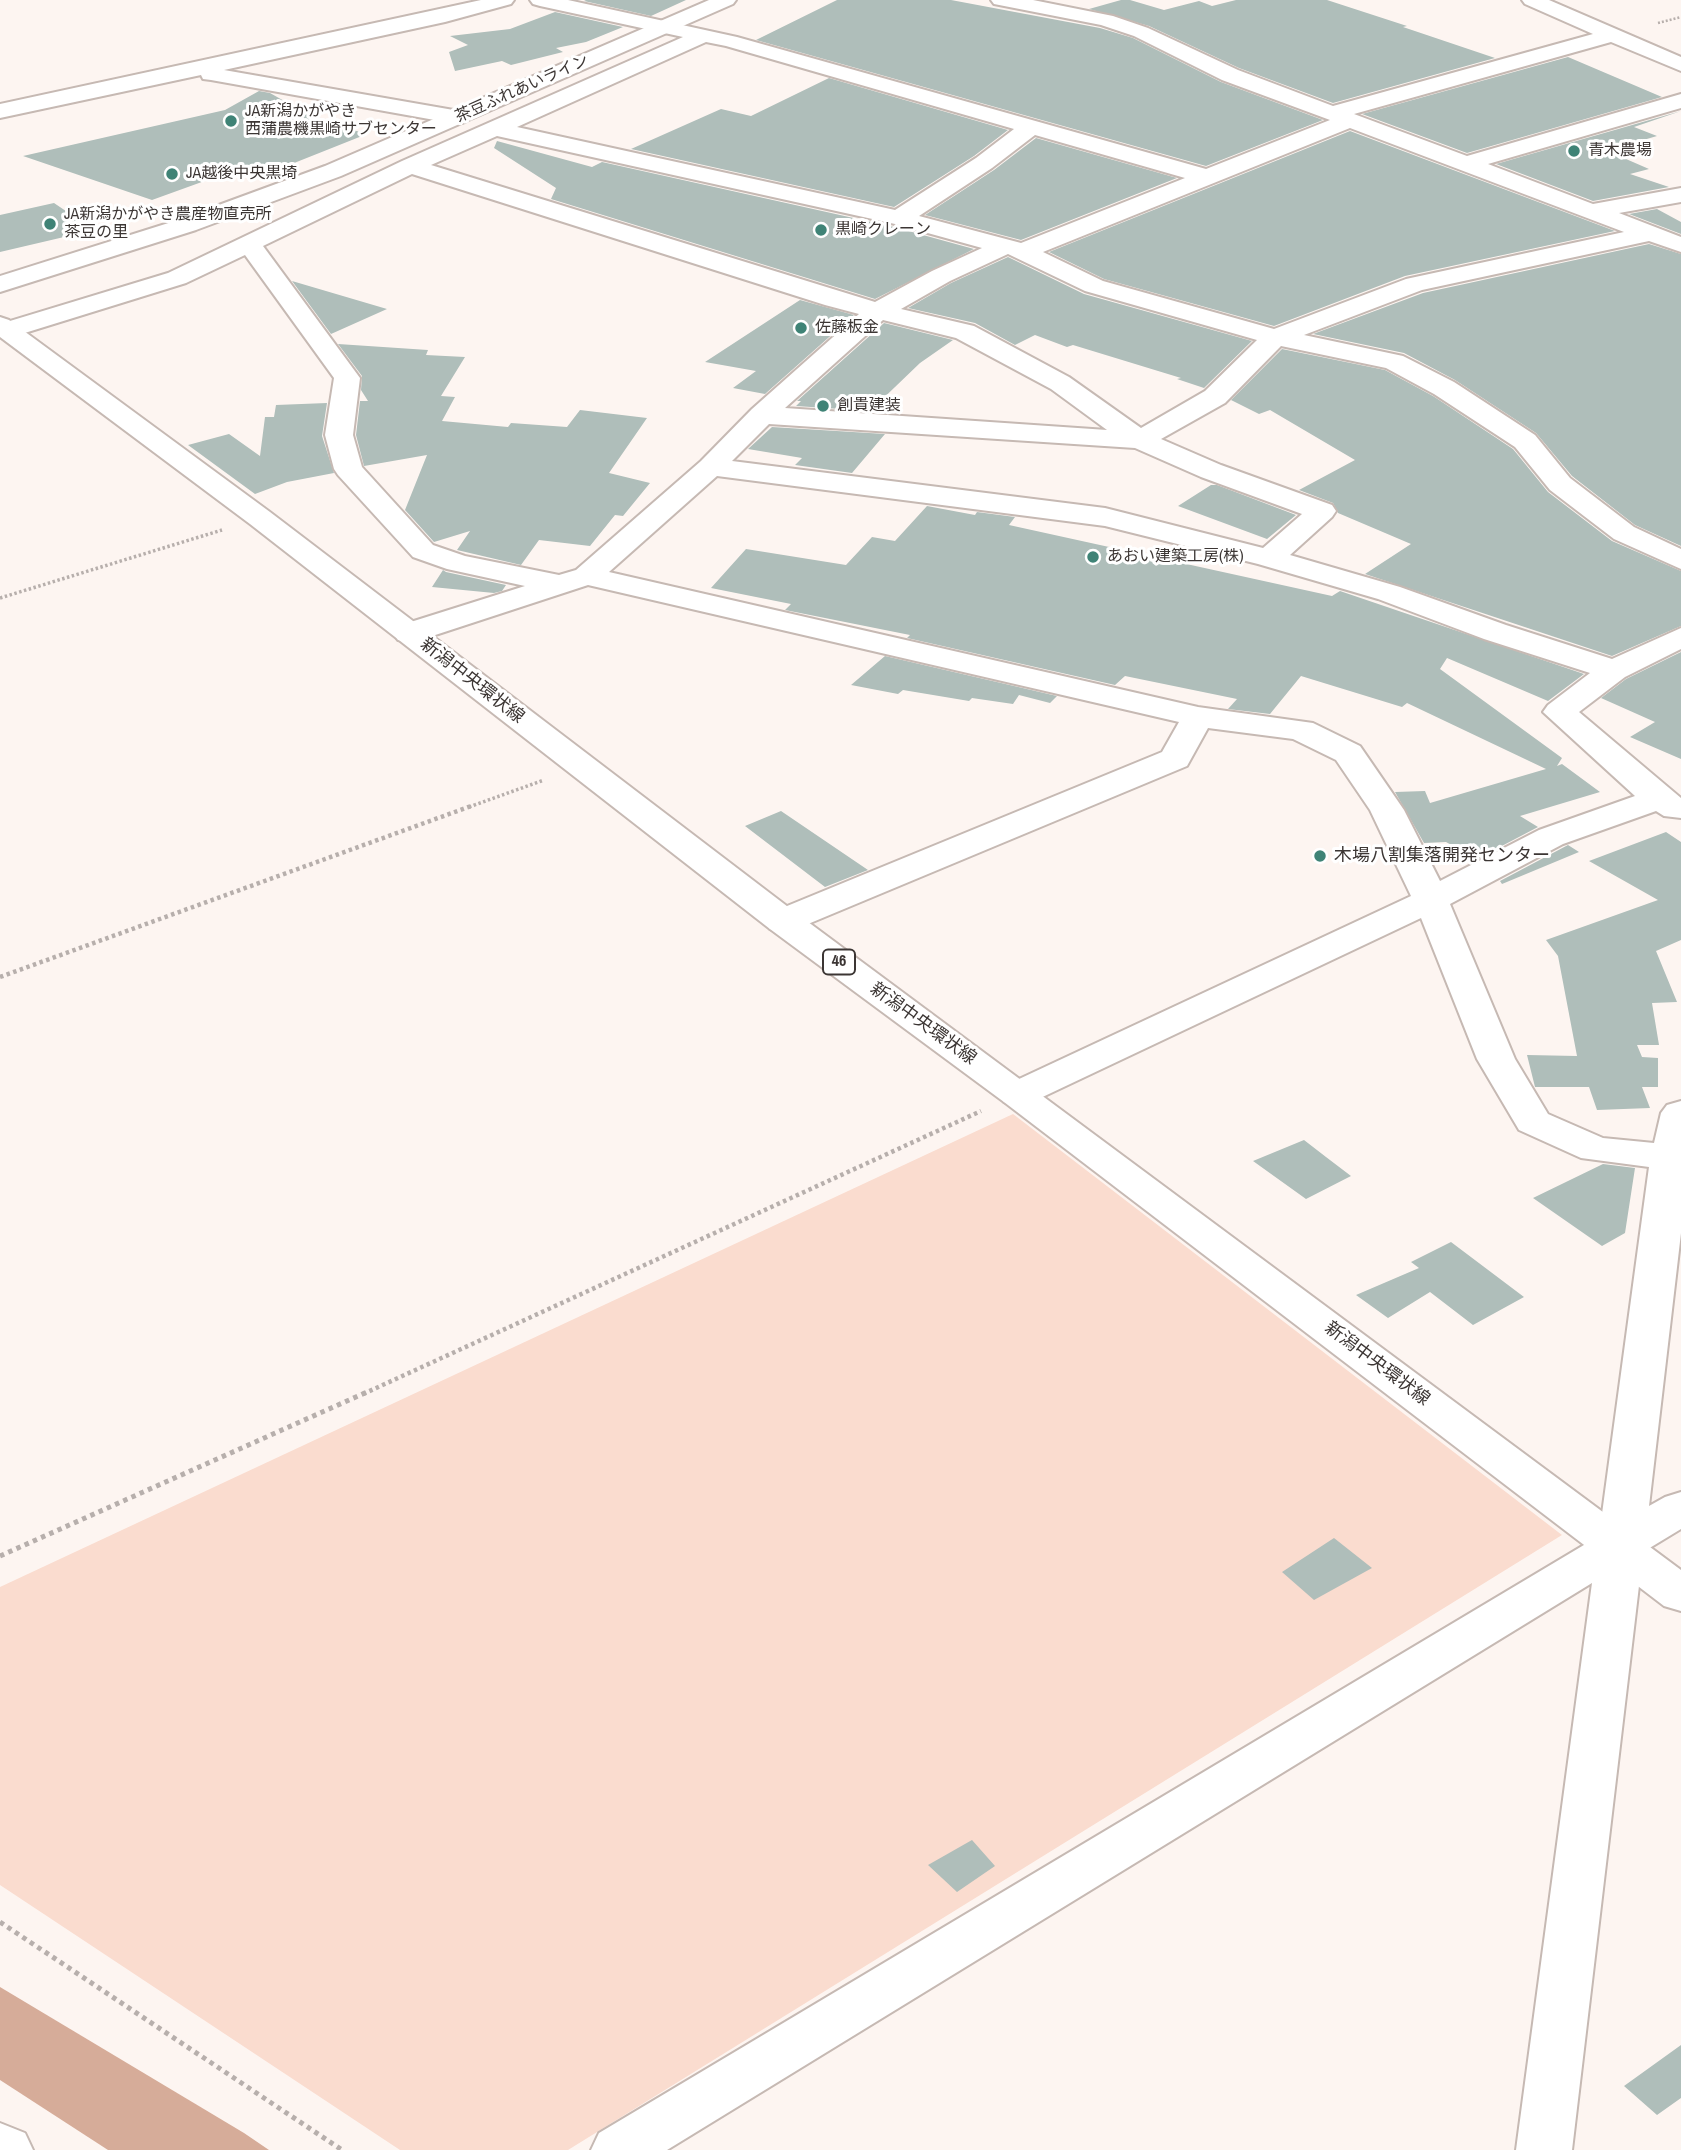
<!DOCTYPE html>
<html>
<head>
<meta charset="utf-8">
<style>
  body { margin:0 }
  canvas { display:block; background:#fdf5f1 }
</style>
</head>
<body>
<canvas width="1681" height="2150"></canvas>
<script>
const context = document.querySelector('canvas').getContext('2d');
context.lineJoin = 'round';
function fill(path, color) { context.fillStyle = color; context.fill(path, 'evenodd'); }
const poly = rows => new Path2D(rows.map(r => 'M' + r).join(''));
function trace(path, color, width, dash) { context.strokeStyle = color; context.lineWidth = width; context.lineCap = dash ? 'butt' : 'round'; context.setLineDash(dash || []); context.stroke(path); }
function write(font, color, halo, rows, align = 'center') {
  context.font = font + ' "Archivo Narrow","Noto Sans JP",sans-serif'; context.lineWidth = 6; context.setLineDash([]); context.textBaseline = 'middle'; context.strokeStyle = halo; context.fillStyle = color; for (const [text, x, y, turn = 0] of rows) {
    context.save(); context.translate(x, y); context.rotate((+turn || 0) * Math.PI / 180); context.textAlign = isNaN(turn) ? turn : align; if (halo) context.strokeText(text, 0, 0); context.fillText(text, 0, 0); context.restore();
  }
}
fill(poly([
  [1013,1114,1562,1535,568,2150,400,2150,0,1885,0,1587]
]), '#fadccf');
fill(poly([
  [0,1987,244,2133,269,2150,108,2150,0,2080]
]), '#d6ac99');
fill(poly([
  [686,0,651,16,584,1,586,0],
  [837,0,951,0,1100,28,1133,38,1221,82,1323,120,1206,166,756,40],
  [1121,0,1130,0,1164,10,1199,1,1212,6,1236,0,1327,0,1407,26,1403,27,1495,58,1333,103,1239,68,1149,26,1089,9],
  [555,12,623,27,586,42,556,48,563,52,511,65,502,61,455,71,449,52,468,45,450,36,510,29],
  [1568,57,1662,97,1467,153,1362,114],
  [829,78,1008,130,974,156,894,207,631,149,721,109,751,116],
  [259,91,270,93,318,120,367,134,269,173,246,166,152,200,23,156,225,110],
  [1681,111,1634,127,1657,136,1633,143,1648,149,1634,153,1640,155,1626,159,1649,169,1630,174,1669,187,1593,201,1496,164],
  [1350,131,1615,231,1405,276,1274,326,1104,279,1049,252],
  [1036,138,1177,178,1021,240,925,215,994,170],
  [497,141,592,167,602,162,894,227,974,249,875,299,551,199,556,188,494,148],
  [54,203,94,230,0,252,0,215],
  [1657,209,1681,222,1681,234,1629,214],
  [1649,244,1681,254,1681,546,1635,525,1572,476,1536,433,1455,380,1404,353,1313,334,1423,293],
  [1008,257,1084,294,1252,341,1204,388,1177,379,1181,378,1073,345,1067,347,1035,335,1015,345,975,323,908,308,951,283],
  [292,281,387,309,331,334],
  [800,300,854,315,765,394,733,388,756,371,705,362],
  [884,323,953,340,920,363,870,411,796,406,801,401,797,401],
  [338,344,428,350,426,355,465,357,441,396,455,397,442,421,508,427,511,423,567,427,580,410,647,418,609,473,650,483,623,516,615,515,590,546,539,540,521,565,457,550,470,531,434,542,405,510,427,455,364,466,356,435,360,401,368,401,361,390,362,376],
  [1282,349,1385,370,1433,396,1513,449,1548,492,1612,541,1681,571,1681,626,1612,656,1365,574,1411,544,1338,513,1333,503,1299,490,1355,460,1270,410,1259,414,1231,400],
  [327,403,322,436,334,473,287,482,255,494,188,445,229,434,260,456,265,417,274,417,276,405],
  [772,427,885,434,852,473,795,465,802,458,748,449],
  [1211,485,1217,485,1296,515,1267,539,1178,506],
  [927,506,975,515,977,512,1015,517,1009,525,1332,596,1340,591,1584,674,1548,701,1447,658,1440,669,1562,758,1557,766,1562,764,1600,792,1520,816,1538,827,1477,859,1446,842,1424,843,1395,792,1425,791,1430,803,1546,769,1407,703,1402,707,1301,676,1270,714,1228,709,1237,699,1125,676,1115,685,907,638,910,635,785,610,791,604,711,588,746,549,846,565,872,537,895,541],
  [443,570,446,572,506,585,502,591,494,593,432,587],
  [1681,652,1681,759,1630,737,1655,722,1601,698,1626,679],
  [885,656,1057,696,1050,703,1019,695,1013,704,972,698,969,701,903,690,898,694,851,685],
  [781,811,868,870,825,887,745,826],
  [1666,832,1681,842,1681,940,1656,951,1677,1002,1652,1003,1659,1045,1637,1045,1642,1057,1658,1058,1658,1087,1642,1087,1650,1108,1597,1110,1589,1087,1535,1087,1527,1055,1577,1056,1558,956,1546,940,1658,900,1589,861],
  [1568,845,1579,852,1502,884,1500,881],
  [1304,1140,1326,1157,1351,1176,1306,1199,1253,1161],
  [1603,1164,1635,1168,1625,1233,1602,1246,1533,1198],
  [1451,1242,1524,1297,1473,1325,1430,1292,1388,1318,1356,1295,1419,1268,1411,1262],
  [1334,1538,1372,1568,1314,1600,1282,1572],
  [972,1840,995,1866,957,1892,928,1865],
  [1681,2045,1681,2098,1657,2115,1624,2086]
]), '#afbeba');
const minor = poly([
  [481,0,514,0,511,4,445,22,224,70,465,112,468,117,465,122,457,124,211,80,203,79,201,75,0,118,0,104,481,0],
  [530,0,568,0,737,37,1206,169,1330,120,1222,80,1134,36,1101,25,994,4,991,0,1033,0,1113,16,1148,28,1238,70,1333,106,1593,34,1525,4,1522,0,1549,0,1681,57,1681,71,1611,42,1354,114,1467,156,1681,94,1681,108,1488,164,1593,204,1681,188,1681,202,1619,213,1681,237,1681,252,1649,241,1422,290,1304,335,1403,356,1454,382,1535,435,1570,478,1634,527,1681,549,1681,569,1614,539,1550,490,1515,447,1434,394,1386,368,1281,346,1225,403,1161,439,1221,465,1332,505,1336,511,1332,517,1290,555,1400,587,1506,625,1612,659,1681,628,1681,649,1625,677,1579,712,1681,798,1681,818,1664,816,1656,811,1563,844,1450,904,1515,1059,1548,1114,1603,1138,1654,1143,1661,1113,1667,1105,1681,1101,1681,1233,1649,1506,1665,1497,1681,1492,1681,1529,1643,1552,1572,2150,1516,2150,1592,1583,667,2150,591,2150,599,2133,1599,1536,1649,1167,1581,1158,1519,1130,1477,1059,1421,918,1032,1102,1018,1106,1004,1102,999,1094,1004,1086,1411,896,1370,810,1336,760,1293,739,1208,728,1187,766,796,929,783,932,770,929,765,921,770,913,1162,752,1179,722,588,585,420,640,409,642,398,640,393,633,398,626,525,586,447,569,413,557,338,475,334,469,325,435,334,378,245,255,186,283,15,336,0,336,0,324,168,273,402,161,683,37,540,6,533,4,530,0],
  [706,42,726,46,1014,129,976,158,895,210,517,127,706,42],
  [1350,128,1624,232,1406,279,1274,329,1103,281,1043,252,1350,128],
  [1035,135,1185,178,1021,243,919,216,992,168,1035,135],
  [497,136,895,224,982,248,932,271,875,302,431,165,497,136],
  [412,174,825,305,859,314,752,409,701,461,576,570,559,575,465,556,433,545,362,467,353,435,360,378,263,246,412,174],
  [1008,254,1085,291,1257,340,1205,391,1141,428,1069,377,974,326,901,309,950,281,1008,254],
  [883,320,956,338,1051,389,1107,430,785,408,883,320],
  [769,424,1135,448,1201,477,1302,514,1263,548,1105,508,732,461,769,424],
  [717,476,1105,526,1258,564,1378,599,1484,639,1590,673,1548,705,1543,712,1635,796,1539,830,1440,881,1404,810,1360,746,1313,723,1198,707,609,572,717,476]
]);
const major = poly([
  [709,0,736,0,733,4,341,176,196,230,0,292,0,276,178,220,325,166,709,0],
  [0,317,9,320,270,512,796,913,1681,1570,1681,1611,1664,1606,1004,1102,770,929,250,524,0,337,0,317]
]);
const highway = poly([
  [0,2123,25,2133,33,2150,0,2150,0,2123]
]);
trace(minor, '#c6b9b3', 4);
trace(major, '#c6b9b3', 4);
trace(highway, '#c6b9b3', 4);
trace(poly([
  [1658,23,1681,17]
]), '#b7afac', 2.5, [2, 2]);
trace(poly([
  [0,598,222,530],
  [469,807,544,780]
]), '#b7afac', 3.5, [2.5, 2.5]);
trace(poly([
  [0,977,474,805],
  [363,1394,981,1111]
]), '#b7afac', 4.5, [3.5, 3.5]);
trace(poly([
  [0,1556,367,1392],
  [0,1922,342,2150]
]), '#b7afac', 5, [4.5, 4.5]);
fill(minor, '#fff');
fill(major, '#fff');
fill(highway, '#fff');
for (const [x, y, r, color] of [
  [231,121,7,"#3f8376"],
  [1574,151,7,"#3f8376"],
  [172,174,7,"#3f8376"],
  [50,224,7,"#3f8376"],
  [821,230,7,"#3f8376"],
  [801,328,7,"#3f8376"],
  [823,406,7,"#3f8376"],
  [1093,557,7,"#3f8376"],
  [1320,856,7,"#3f8376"]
]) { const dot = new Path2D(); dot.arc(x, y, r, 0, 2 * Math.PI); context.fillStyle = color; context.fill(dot); trace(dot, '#fff', 2.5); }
write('16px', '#3c3634', '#fff', [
  ["茶豆ふれあいライン",522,89,-24]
]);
write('16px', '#3c3634', '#fff', [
  ["JA新潟かがやき",245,112],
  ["西蒲農機黒崎サブセンター",245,130],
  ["青木農場",1588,151],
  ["JA越後中央黒埼",186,174],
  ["JA新潟かがやき農産物直売所",64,215],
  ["茶豆の里",64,233],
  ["黒崎クレーン",835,230],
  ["佐藤板金",815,328],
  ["創貴建装",837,406],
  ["あおい建築工房(株)",1107,557]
], 'left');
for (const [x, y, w] of [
  [839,962,32]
]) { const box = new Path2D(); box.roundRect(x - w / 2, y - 12.5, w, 25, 5); context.fillStyle = '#fff'; context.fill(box); trace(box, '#3c3634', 2); }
write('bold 16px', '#3c3634', null, [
  ["46",839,962]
]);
write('18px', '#3c3634', '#fff', [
  ["新潟中央環状線",472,681,38],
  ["新潟中央環状線",923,1024,36],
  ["新潟中央環状線",1377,1364,37]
]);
write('18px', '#3c3634', '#fff', [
  ["木場八割集落開発センター",1334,856]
], 'left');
</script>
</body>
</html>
